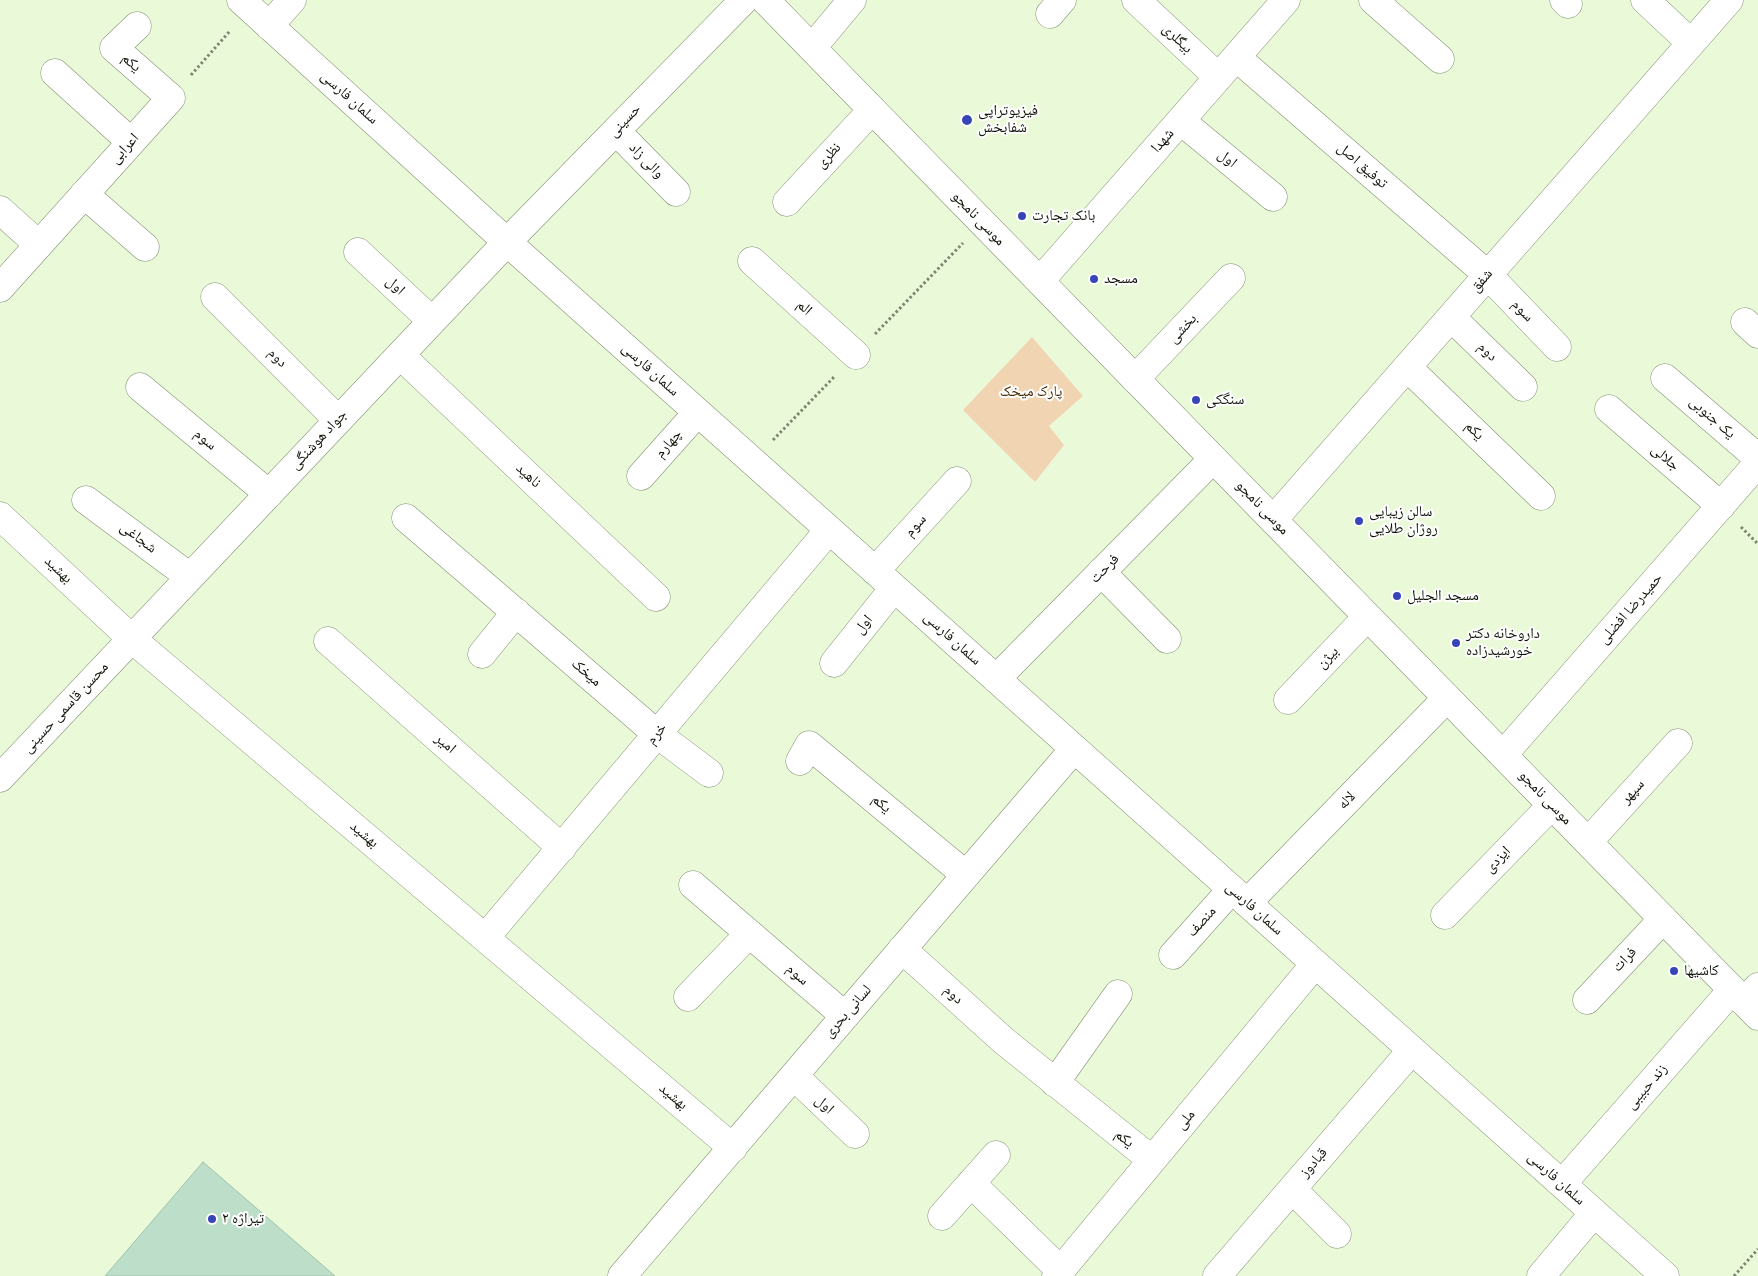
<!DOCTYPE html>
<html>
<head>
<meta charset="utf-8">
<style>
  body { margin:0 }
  canvas { display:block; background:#eafad9 }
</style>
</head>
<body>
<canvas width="1758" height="1276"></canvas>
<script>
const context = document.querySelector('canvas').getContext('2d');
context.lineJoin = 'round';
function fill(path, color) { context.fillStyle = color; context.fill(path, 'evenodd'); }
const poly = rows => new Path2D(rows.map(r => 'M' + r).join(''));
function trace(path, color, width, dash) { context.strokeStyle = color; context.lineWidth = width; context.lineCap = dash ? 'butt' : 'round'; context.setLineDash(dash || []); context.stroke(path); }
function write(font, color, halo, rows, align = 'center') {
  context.font = font + ' "Titillium Web","Noto Naskh Arabic",sans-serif'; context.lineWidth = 4; context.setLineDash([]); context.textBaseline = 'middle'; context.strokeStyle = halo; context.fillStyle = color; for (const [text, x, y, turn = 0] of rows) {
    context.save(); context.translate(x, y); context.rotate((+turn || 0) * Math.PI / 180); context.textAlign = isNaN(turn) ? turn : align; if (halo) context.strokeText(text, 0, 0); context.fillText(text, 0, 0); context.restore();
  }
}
fill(poly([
  [1032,337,1083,396,1049,426,1064,445,1035,482,963,410]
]), '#f1d5b3');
const building = poly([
  [203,1162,335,1276,105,1276,203,1162]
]);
fill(building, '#bddfc9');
trace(building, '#a0c2ac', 1);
const minor = poly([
  [241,0,507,242,1665,1276],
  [1136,0,1218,77],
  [1373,0,1440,59],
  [1564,0,1568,4],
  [1645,0,1691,43],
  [1050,14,1062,0],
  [269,26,292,0],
  [812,48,852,0],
  [1236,57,1488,275,1557,347],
  [55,73,131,142],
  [1181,121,1273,197],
  [616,131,676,192],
  [84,194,145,247],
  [787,202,872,110],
  [0,210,39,245],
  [358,252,432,321],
  [752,261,856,355],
  [1040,281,1286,0],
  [0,288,171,98,114,48,137,26],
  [215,297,338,420],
  [1451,317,1523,387],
  [1745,322,1758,334],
  [400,355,656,597],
  [1407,367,1541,496],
  [1665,378,1758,458],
  [1135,379,1231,278],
  [140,387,269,494],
  [1609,409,1721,506],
  [641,476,697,413],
  [86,500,190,577],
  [0,516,132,639,733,1148],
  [406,518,657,734,709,773],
  [1273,520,1729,0],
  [875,571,957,481],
  [1101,572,1167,639],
  [328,641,562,848],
  [482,654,516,612],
  [834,663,894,588],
  [996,679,1213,459],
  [1288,700,1367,617],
  [1503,755,1758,463],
  [800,761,809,745,966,875],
  [0,778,507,242,744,0],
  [1588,842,1678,743],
  [693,885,845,1016],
  [1247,903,1447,698],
  [1445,915,1552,805],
  [485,938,829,530],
  [902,949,1004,1041,1152,1160],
  [1173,955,1232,889],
  [688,997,749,934],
  [1587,1000,1663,919],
  [1744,1002,1758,987],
  [794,1076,855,1134],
  [1055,1083,1118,994],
  [971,1183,1060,1270],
  [1562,1184,1732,990],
  [1292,1189,1337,1234],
  [942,1216,996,1155],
  [622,1276,1074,749],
  [1056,1276,1315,964],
  [1217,1276,1412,1050],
  [1541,1276,1594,1213]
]);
const secondary = poly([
  [765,0,1758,1016]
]);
trace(minor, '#819072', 29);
trace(secondary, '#819072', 29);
trace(poly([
  [191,75,230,31],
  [875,334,963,243],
  [773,440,835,376],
  [1741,527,1758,544],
  [1734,1276,1758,1249]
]), '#7c8670', 3, [2.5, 2.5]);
trace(minor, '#fff', 28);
trace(secondary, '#fff', 28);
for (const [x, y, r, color] of [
  [967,120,6,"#3745b8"],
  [1022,216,5,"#3745b8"],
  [1094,279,5,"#3745b8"],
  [1196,400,5,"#3745b8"],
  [1359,521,5,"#3745b8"],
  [1397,596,5,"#3745b8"],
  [1456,643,5,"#3745b8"],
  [1674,971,5,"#3745b8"],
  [212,1219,5,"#3745b8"]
]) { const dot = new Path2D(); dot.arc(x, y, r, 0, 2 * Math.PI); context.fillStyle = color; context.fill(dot); trace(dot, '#fff', 2); }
write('15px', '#0f1409', '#fff', [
  ["بیگلری",1177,39,44],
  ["یکم",131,63,41],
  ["سلمان فارسی",349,98,42],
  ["حسینی",625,121,-46],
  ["شهدا",1163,141,-49],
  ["اعرابی",125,149,-48],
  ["نظری",829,156,-47],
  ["اول",1227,159,39],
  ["والی زاد",646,161,46],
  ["توفیق اصل",1362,166,41],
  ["موسی نامجو",978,219,46],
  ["شفق",1482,281,-49],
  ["اول",395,286,43],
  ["الم",804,308,42],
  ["سوم",1522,311,46],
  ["بخشی",1183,329,-47],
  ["دوم",1487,352,44],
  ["دوم",277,358,45],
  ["سلمان فارسی",650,370,42],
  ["یک جنوبی",1712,418,41],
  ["یکم",1474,431,44],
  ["سوم",205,440,40],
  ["جواد هوشنگی",319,440,-47],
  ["چهارم",669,444,-48],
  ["جلالی",1665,458,41],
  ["ناهید",528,476,43],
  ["موسی نامجو",1262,508,46],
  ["سوم",916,526,-48],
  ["شجاغی",138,538,37],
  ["فرحت",1105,569,-45],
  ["بهشید",58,570,43],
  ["حمیدرضا افضلی",1631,609,-49],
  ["اول",864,625,-51],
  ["سلمان فارسی",952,639,42],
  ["بیژن",1328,658,-46],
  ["میخک",586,673,41],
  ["محسن قاسمی حسینی",66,708,-47],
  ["خرم",657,734,-50],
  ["امیر",445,744,41],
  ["سپهر",1633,792,-48],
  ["موسی نامجو",1545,798,46],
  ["لاله",1347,801,-46],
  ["یکم",881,804,39],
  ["بهشید",364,835,40],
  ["ایزدی",1498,860,-46],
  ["سلمان فارسی",1254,909,42],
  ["منصف",1202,922,-48],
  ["فرات",1625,960,-47],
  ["سوم",797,975,41],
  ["دوم",953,995,42],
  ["لسانی بحری",848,1012,-49],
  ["زند حبیبی",1647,1087,-49],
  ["بهشید",673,1097,40],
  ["اول",824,1105,43],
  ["ملی",1186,1120,-50],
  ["یکم",1124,1139,38],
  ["قبادوز",1314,1163,-49],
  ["سلمان فارسی",1556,1179,42]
]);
write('15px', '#0f1409', '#fff', [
  ["فیزیوتراپی",978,111],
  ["شفابخش",978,128],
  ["بانک تجارت",1032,216],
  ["مسجد",1104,279],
  ["سنگکی",1206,400],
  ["سالن زیبایی",1369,512],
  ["روژان طلایی",1369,529],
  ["مسجد الجلیل",1407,596],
  ["داروخانه دکتر",1466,634],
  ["خورشیدزاده",1466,651],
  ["کاشیها",1684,971],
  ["تیراژه ۲",222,1219]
], 'left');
write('15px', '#472c05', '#fff', [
  ["پارک میخک",1031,392]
]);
</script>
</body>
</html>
